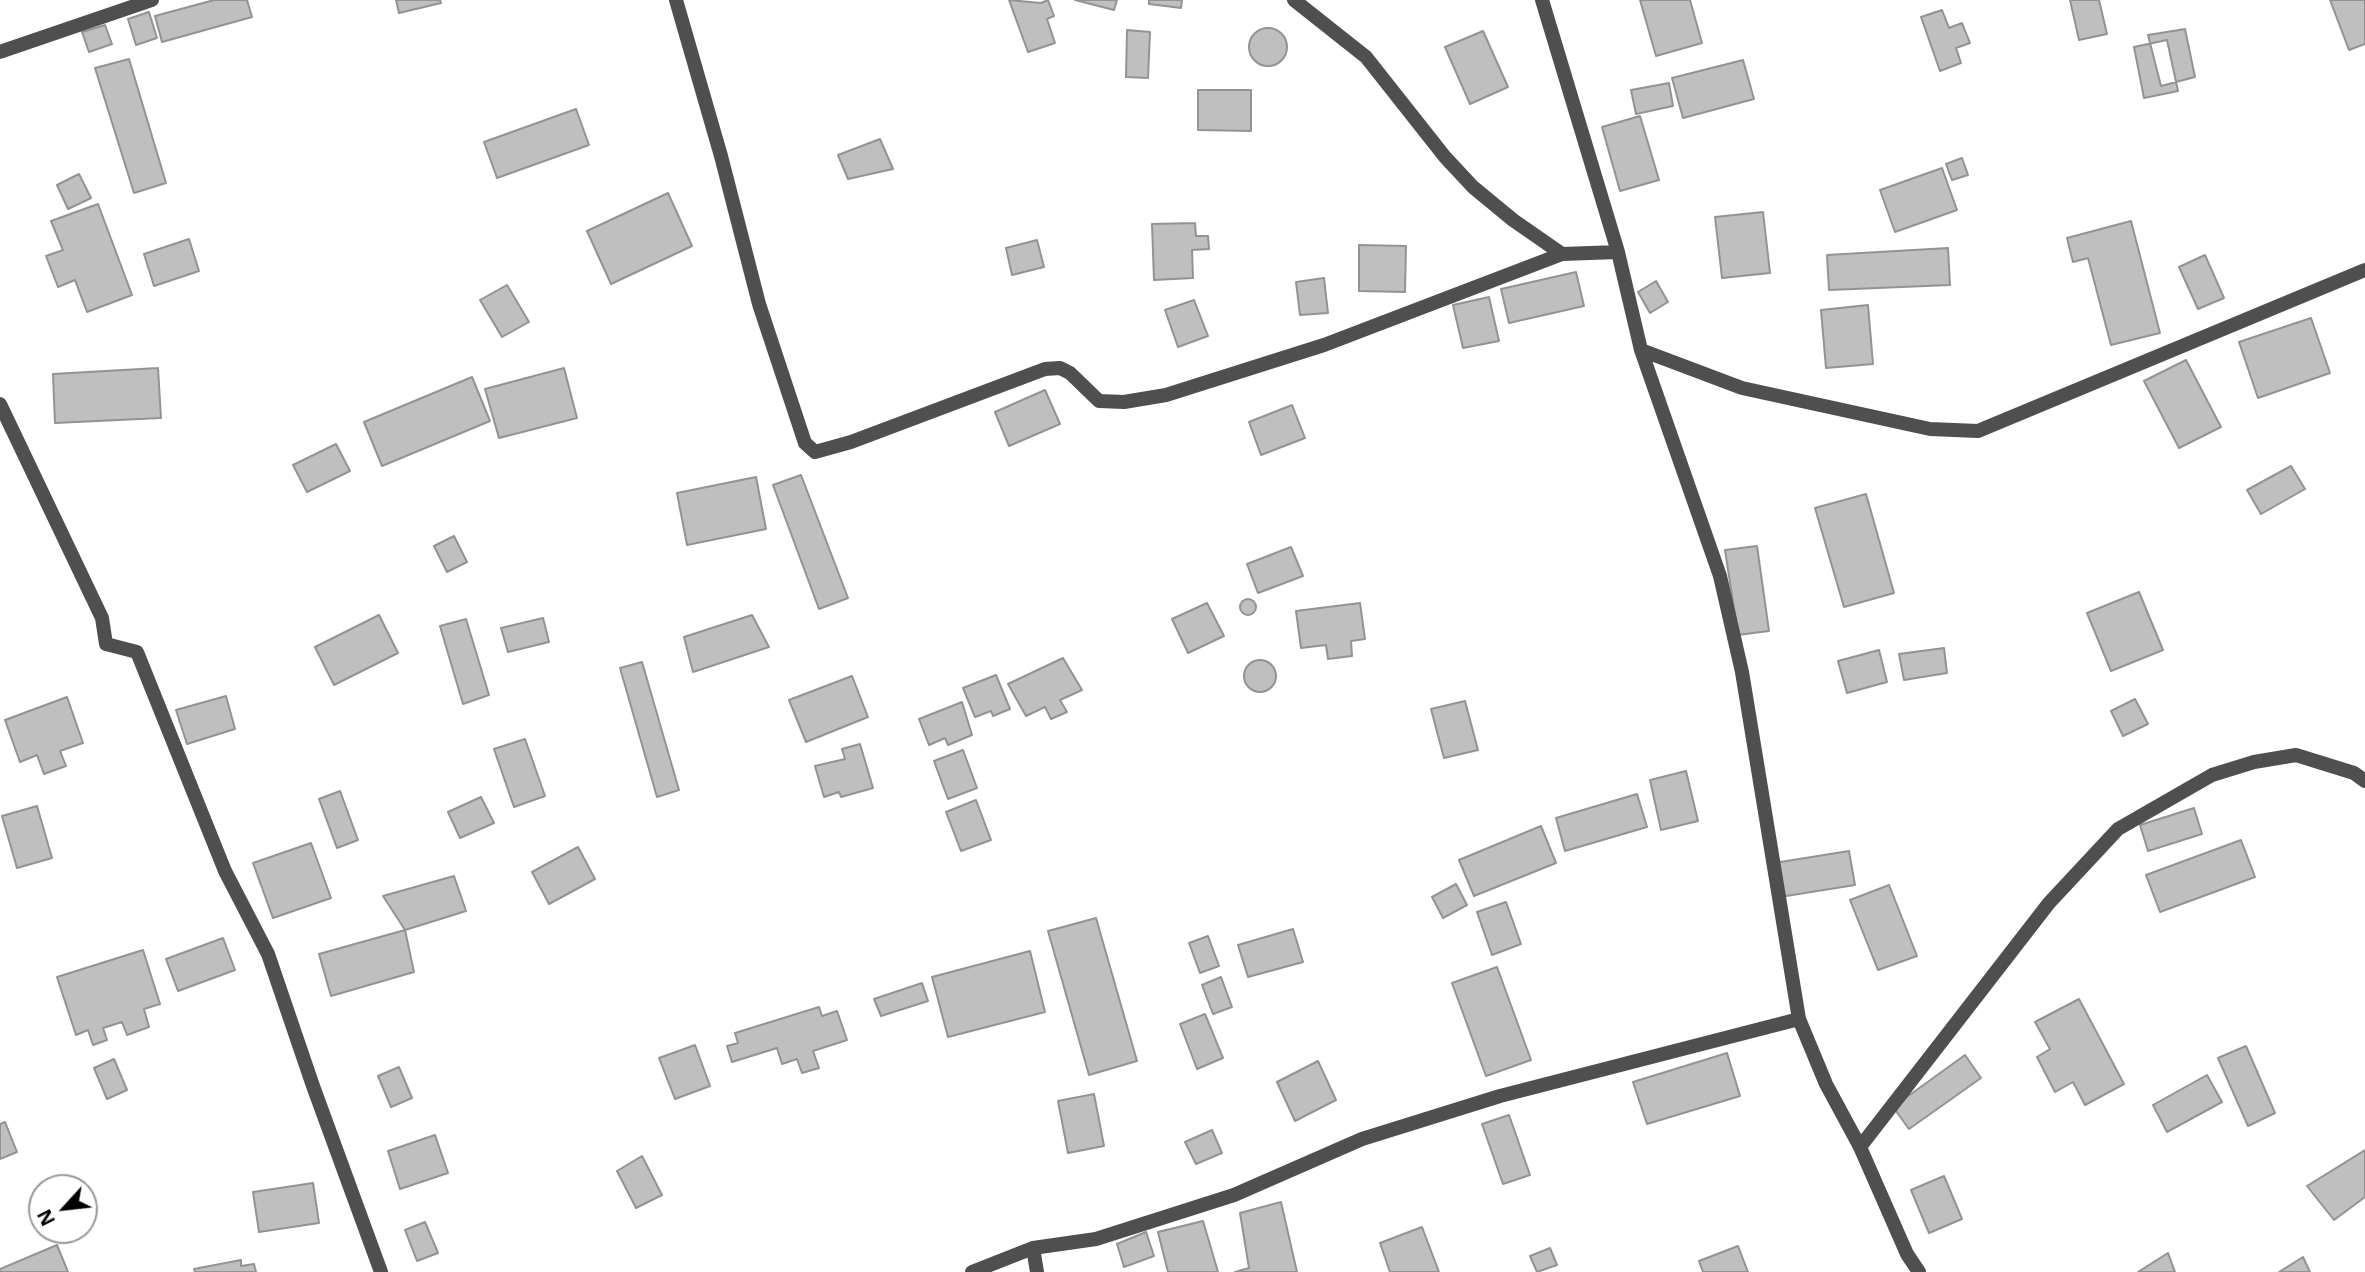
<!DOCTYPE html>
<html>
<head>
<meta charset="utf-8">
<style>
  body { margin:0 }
  #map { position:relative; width:2365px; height:1272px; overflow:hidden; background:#fff; font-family:"Noto Sans",sans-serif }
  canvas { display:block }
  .north { position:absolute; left:28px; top:1174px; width:70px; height:70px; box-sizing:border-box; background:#fff; border:2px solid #999; border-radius:50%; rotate:243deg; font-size:19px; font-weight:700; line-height:28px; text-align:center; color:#000 }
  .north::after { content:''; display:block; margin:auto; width:24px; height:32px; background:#000; clip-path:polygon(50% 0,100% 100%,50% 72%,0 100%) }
</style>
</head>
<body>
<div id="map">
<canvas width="2365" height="1272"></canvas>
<div class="north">N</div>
</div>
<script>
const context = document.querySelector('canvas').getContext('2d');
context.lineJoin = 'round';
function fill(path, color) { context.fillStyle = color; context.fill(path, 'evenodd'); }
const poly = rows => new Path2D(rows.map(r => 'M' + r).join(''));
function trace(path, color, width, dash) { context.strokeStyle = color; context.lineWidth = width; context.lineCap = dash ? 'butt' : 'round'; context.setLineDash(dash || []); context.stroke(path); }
const building = poly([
  [214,0,247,0,252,17,162,42,155,16,214,0],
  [396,0,440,0,441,3,399,13,396,0],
  [1009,0,1041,3,1048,0,1054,16,1047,19,1055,43,1028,52,1009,0],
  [1075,0,1117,0,1114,10,1075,0],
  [1149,0,1182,0,1181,8,1149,4,1149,0],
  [1640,0,1690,0,1702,43,1656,56,1640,0],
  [2070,0,2099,0,2107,34,2079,40,2070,0],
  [2330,0,2365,0,2365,44,2349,50,2330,0],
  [1942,10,1949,28,1962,23,1970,43,1956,48,1961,63,1940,71,1921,17,1942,10],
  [149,12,157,38,136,45,128,19,149,12],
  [105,25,112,44,89,52,82,32,105,25],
  '1249 47a19 19 0 1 1 38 0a19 19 0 1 1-38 0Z',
  [2185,29,2195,77,2161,86,2148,35,2185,29],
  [1127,30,1150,32,1148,78,1126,77,1127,30],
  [1483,31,1508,87,1470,104,1445,47,1483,31],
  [2167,40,2178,91,2144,98,2134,47,2167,40],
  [129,59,166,183,134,193,95,68,129,59],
  [1743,60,1754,99,1683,118,1672,78,1743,60],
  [1669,83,1673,106,1636,114,1631,90,1669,83],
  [1198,90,1251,90,1251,131,1198,130,1198,90],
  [576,109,589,145,497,178,484,142,576,109],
  [1640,116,1659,180,1620,191,1602,127,1640,116],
  [880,139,893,169,848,179,838,155,880,139],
  [1962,158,1968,175,1952,180,1946,164,1962,158],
  [1942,168,1957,210,1895,232,1880,190,1942,168],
  [79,174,91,198,68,209,57,185,79,174],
  [668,193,692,246,611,284,587,231,668,193],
  [98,204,132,295,87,312,75,280,58,287,46,256,63,250,51,221,98,204],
  [1763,212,1770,273,1722,278,1715,217,1763,212],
  [2131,221,2160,333,2111,345,2088,258,2073,262,2067,238,2131,221],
  [1195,223,1196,236,1208,236,1209,249,1192,250,1193,278,1154,280,1152,224,1195,223],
  [189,239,199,271,154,286,144,254,189,239],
  [1037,240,1044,267,1012,275,1006,248,1037,240],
  [1359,245,1406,246,1405,292,1359,291,1359,245],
  [1948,248,1950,285,1829,290,1827,255,1948,248],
  [2205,255,2224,298,2198,309,2179,267,2205,255],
  [1576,272,1584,306,1509,323,1501,289,1576,272],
  [1324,278,1328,313,1300,315,1296,282,1324,278],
  [1656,281,1668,302,1650,313,1638,292,1656,281],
  [507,285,529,322,502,337,480,300,507,285],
  [1489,297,1499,341,1463,348,1453,305,1489,297],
  [1194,300,1208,336,1178,347,1165,310,1194,300],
  [1868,305,1873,364,1826,368,1821,310,1868,305],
  [2311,318,2330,373,2258,398,2239,342,2311,318],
  [2186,360,2221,427,2179,448,2144,381,2186,360],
  [158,368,161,418,55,423,53,374,158,368],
  [564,368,577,418,499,438,485,389,564,368],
  [472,377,490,421,382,466,364,422,472,377],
  [1045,390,1060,424,1009,446,995,412,1045,390],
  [1292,405,1305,438,1261,455,1249,422,1292,405],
  [336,444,350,471,307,492,293,465,336,444],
  [2291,466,2305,489,2261,514,2247,490,2291,466],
  [801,475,848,598,819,609,773,485,801,475],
  [756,477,766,529,687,545,677,493,756,477],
  [1866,494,1894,593,1844,607,1815,508,1866,494],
  [454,536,467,562,447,572,434,546,454,536],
  [1757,546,1769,631,1738,635,1725,550,1757,546],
  [1291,547,1303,576,1258,593,1247,564,1291,547],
  [2139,592,2163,650,2111,671,2087,613,2139,592],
  '1240 607a8 8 0 1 1 16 0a8 8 0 1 1-16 0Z',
  [1207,603,1224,636,1188,653,1172,619,1207,603],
  [1360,603,1365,639,1351,641,1352,656,1328,659,1326,645,1301,648,1296,611,1360,603],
  [379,615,398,653,334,685,315,647,379,615],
  [752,615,769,647,693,672,684,637,752,615],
  [543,618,549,642,508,652,501,628,543,618],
  [466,619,489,695,463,704,440,626,466,619],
  [1944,648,1947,673,1904,680,1899,654,1944,648],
  [1879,650,1887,682,1847,693,1838,661,1879,650],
  [1063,658,1082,690,1060,700,1067,712,1051,719,1045,707,1026,716,1008,684,1063,658],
  '1244 676a16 16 0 1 1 32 0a16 16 0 1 1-32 0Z',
  [642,662,679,790,657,797,620,668,642,662],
  [996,675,1010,709,993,716,991,711,975,717,963,688,996,675],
  [852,676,868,717,806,742,789,700,852,676],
  [226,696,235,729,187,744,176,710,226,696],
  [67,697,83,743,60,751,66,766,44,774,37,755,20,762,5,720,67,697],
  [2135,699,2148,724,2123,736,2111,711,2135,699],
  [1465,701,1478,750,1444,758,1431,709,1465,701],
  [962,702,972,735,948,745,945,738,929,745,919,719,962,702],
  [525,739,545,796,514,807,494,749,525,739],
  [860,744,873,788,841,797,839,792,824,797,815,766,845,759,842,749,860,744],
  [963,750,977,788,948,799,934,761,963,750],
  [1686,771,1698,821,1661,830,1650,780,1686,771],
  [340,791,358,840,337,848,319,799,340,791],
  [1637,794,1647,827,1565,851,1556,818,1637,794],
  [481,797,494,823,460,838,448,812,481,797],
  [976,800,991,840,961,851,946,812,976,800],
  [37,806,52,858,17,868,2,816,37,806],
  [2194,808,2202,834,2148,851,2140,825,2194,808],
  [1541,826,1556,863,1474,896,1459,860,1541,826],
  [2241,840,2255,877,2160,912,2146,875,2241,840],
  [311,843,331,898,273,918,253,863,311,843],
  [578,847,595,879,549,904,532,872,578,847],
  [1849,851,1855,885,1780,897,1774,863,1849,851],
  [454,876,466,911,405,930,383,896,454,876],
  [1456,884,1467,905,1443,918,1432,897,1456,884],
  [1889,885,1917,956,1878,970,1850,900,1889,885],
  [1506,902,1521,944,1492,955,1477,912,1506,902],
  [1096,918,1137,1061,1089,1075,1048,931,1096,918],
  [1293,929,1303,962,1248,977,1238,945,1293,929],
  [405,930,414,972,331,996,319,954,405,930],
  [1208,936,1219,966,1200,973,1189,943,1208,936],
  [223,938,235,970,178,991,166,959,223,938],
  [143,950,160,1004,144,1009,149,1027,127,1035,122,1022,103,1028,107,1040,93,1045,88,1030,76,1035,57,977,143,950],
  [1030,951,1045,1012,948,1037,932,977,1030,951],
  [1497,967,1531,1060,1486,1076,1452,983,1497,967],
  [1221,977,1232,1007,1213,1014,1202,985,1221,977],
  [922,983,928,1001,881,1016,874,999,922,983],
  [2079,999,2124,1084,2085,1105,2073,1082,2055,1092,2037,1057,2050,1049,2035,1022,2079,999],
  [819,1007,822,1016,837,1011,847,1040,813,1051,819,1068,802,1073,797,1059,782,1064,777,1048,732,1062,727,1046,738,1043,735,1033,819,1007],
  [1205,1014,1223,1058,1197,1069,1180,1024,1205,1014],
  [695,1045,710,1086,675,1099,659,1058,695,1045],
  [2246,1046,2275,1113,2248,1126,2218,1058,2246,1046],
  [1727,1053,1740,1096,1647,1124,1633,1082,1727,1053],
  [1965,1055,1981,1078,1909,1129,1893,1107,1965,1055],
  [114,1059,127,1090,107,1099,94,1068,114,1059],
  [1318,1061,1336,1100,1295,1121,1277,1082,1318,1061],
  [399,1067,412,1098,391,1107,378,1076,399,1067],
  [2207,1075,2222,1102,2167,1132,2153,1105,2207,1075],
  [1094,1094,1104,1146,1068,1153,1058,1101,1094,1094],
  [1509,1115,1530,1175,1503,1184,1482,1124,1509,1115],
  [5,1122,17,1152,0,1159,0,1124,5,1122],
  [1212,1130,1222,1153,1196,1164,1185,1142,1212,1130],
  [435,1135,448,1173,400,1189,388,1151,435,1135],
  [2365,1150,2365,1197,2334,1220,2307,1186,2365,1150],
  [642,1156,662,1195,636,1208,617,1171,642,1156],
  [1944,1176,1962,1219,1929,1233,1911,1190,1944,1176],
  [313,1183,319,1223,259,1232,253,1192,313,1183],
  [1281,1202,1297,1272,1235,1272,1249,1268,1240,1213,1281,1202],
  [1203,1221,1218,1272,1168,1272,1158,1232,1203,1221],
  [425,1222,438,1253,417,1261,405,1230,425,1222],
  [1422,1227,1439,1272,1390,1272,1380,1243,1422,1227],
  [1146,1232,1154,1256,1124,1267,1117,1244,1146,1232],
  [57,1245,68,1272,0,1272,0,1269,57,1245],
  [1738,1246,1748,1272,1703,1272,1699,1261,1738,1246],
  [1550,1248,1557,1265,1537,1272,1530,1256,1550,1248],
  [2168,1253,2175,1272,2138,1272,2168,1253],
  [2303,1257,2310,1272,2279,1272,2303,1257],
  [241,1260,241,1266,254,1264,256,1272,195,1272,194,1269,241,1260]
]);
fill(building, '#bfbfbf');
trace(building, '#939393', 2);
trace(poly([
  [676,0,721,156,759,304,805,443,815,452,851,442,1045,369,1060,368,1070,373,1099,401,1124,402,1166,395,1324,345,1562,254],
  [1294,0,1366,57,1445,157,1473,187,1513,220,1562,254,1618,252],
  [1542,0,1618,252,1641,350,1720,576,1742,672,1799,1019,1826,1084,1860,1147,1907,1254,1919,1272],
  [0,52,152,0],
  [1641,350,1742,388,1930,429,1978,431,2365,270],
  [0,404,102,618,106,644,137,652,225,871,268,954,313,1086,381,1272],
  [1860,1147,2049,903,2118,829,2212,775,2254,762,2296,755,2354,773,2365,781],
  [1033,1248,1037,1272],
  [972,1272,1033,1248,1096,1239,1234,1195,1362,1139,1500,1096,1799,1019]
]), '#4f4f4f', 14);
</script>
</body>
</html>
